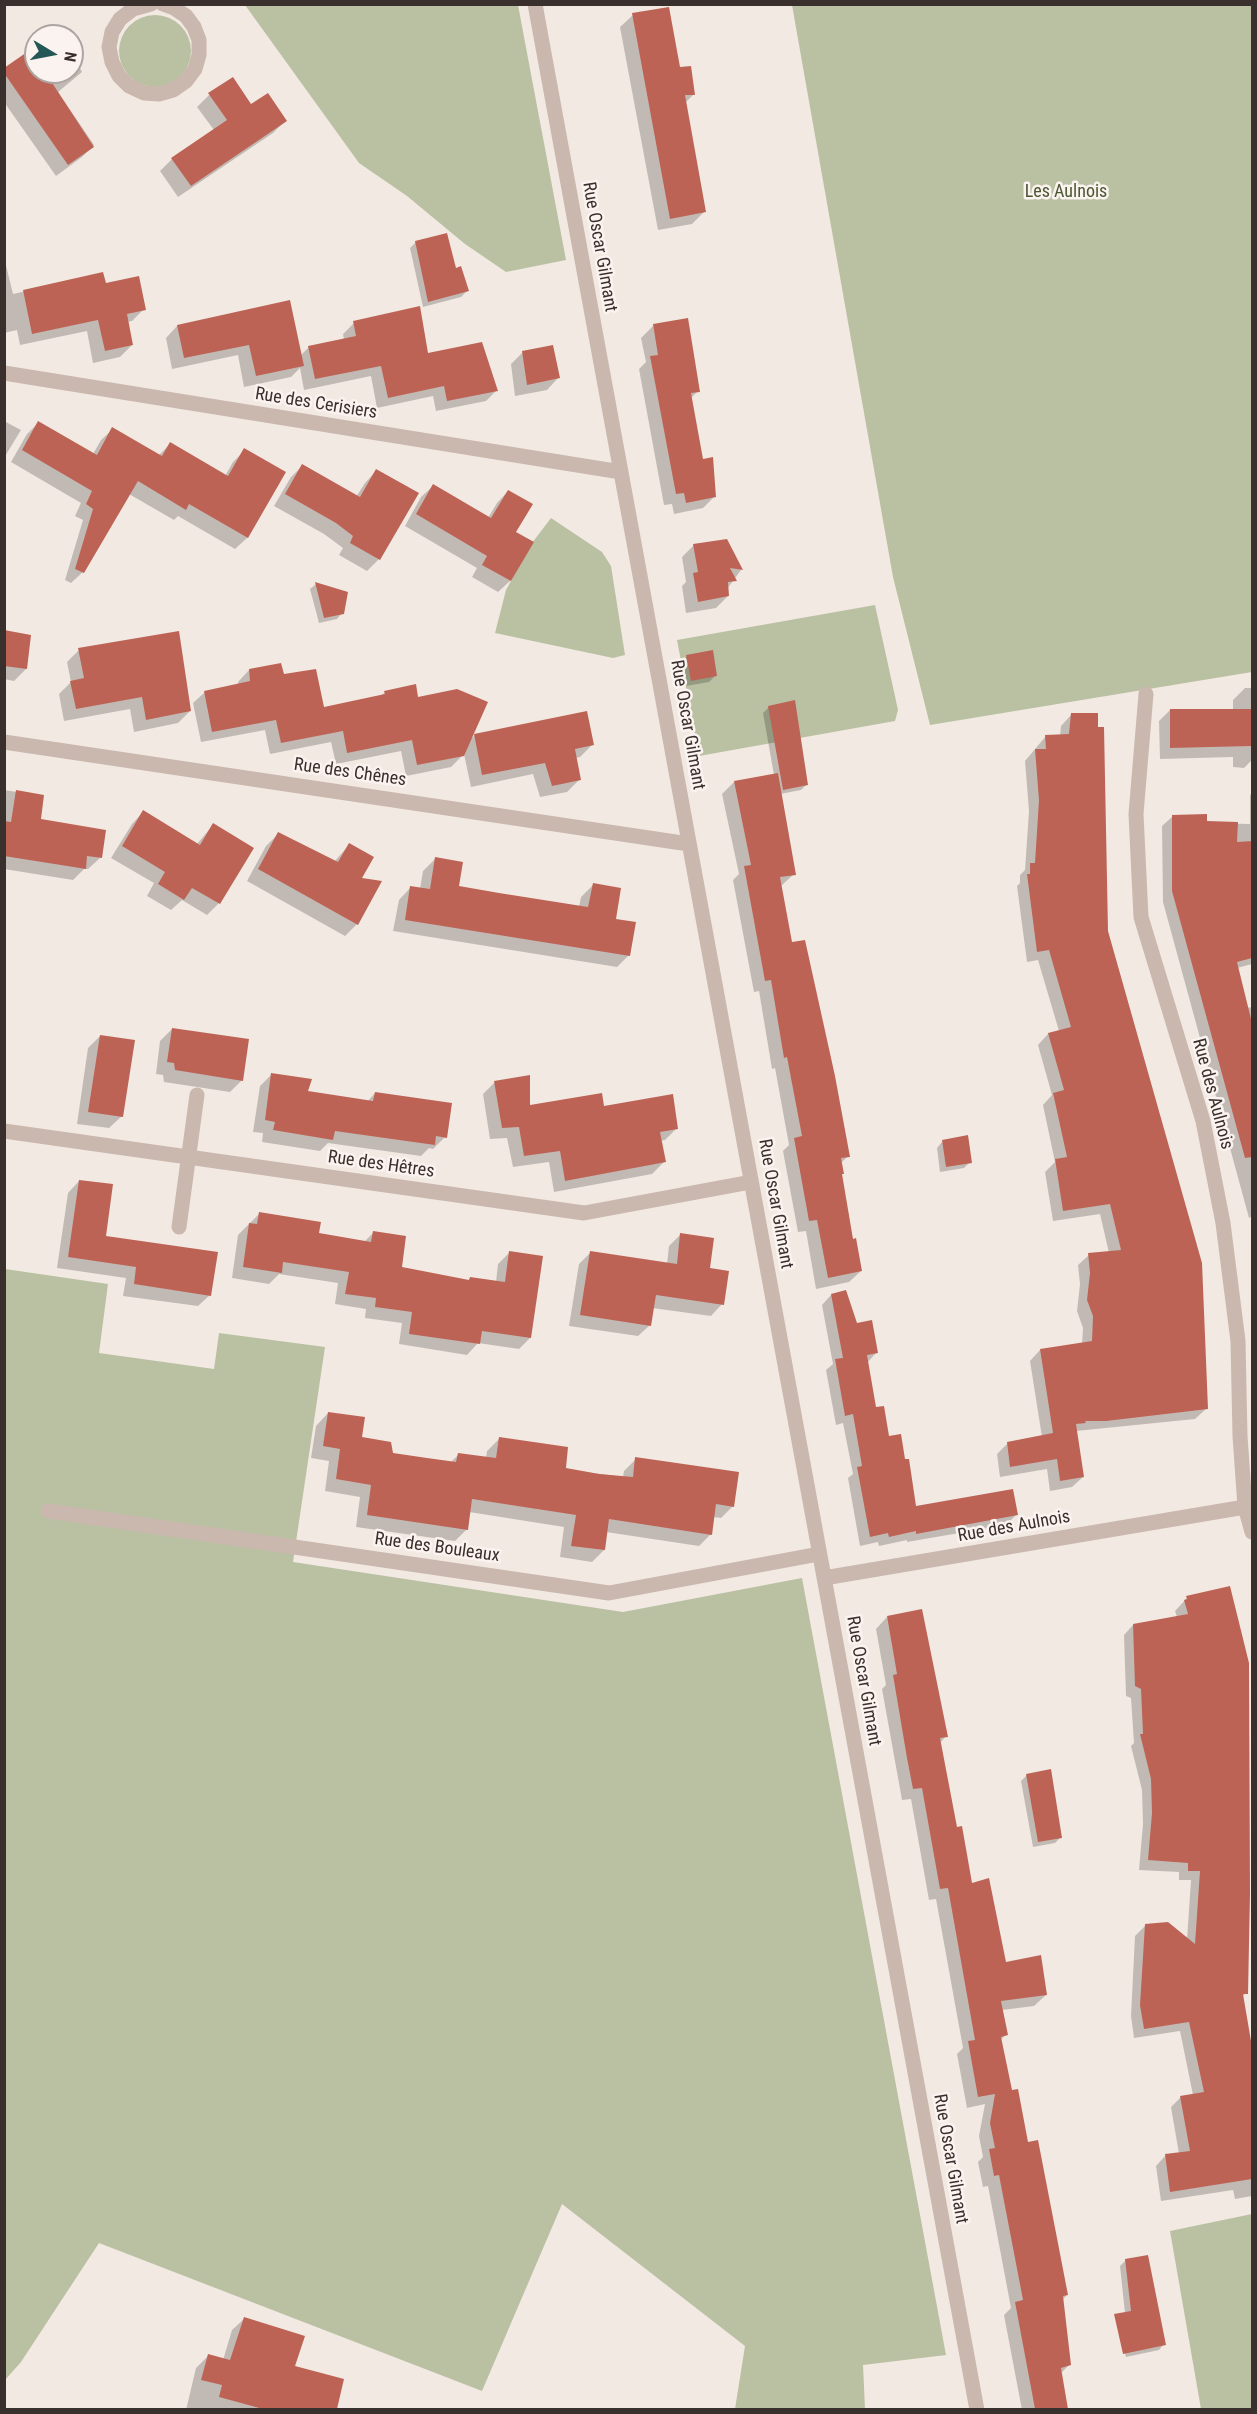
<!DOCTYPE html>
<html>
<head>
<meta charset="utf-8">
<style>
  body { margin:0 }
  #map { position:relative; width:1257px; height:2414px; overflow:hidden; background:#f2e9e2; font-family:"Roboto Condensed",sans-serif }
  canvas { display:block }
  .frame { position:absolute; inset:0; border:6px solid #392f2c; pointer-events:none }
  .north { position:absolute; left:24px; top:24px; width:60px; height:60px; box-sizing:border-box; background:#faf3ef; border:2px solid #ada5a1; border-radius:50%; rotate:100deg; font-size:16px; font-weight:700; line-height:24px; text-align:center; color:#392f2c }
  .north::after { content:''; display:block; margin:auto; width:21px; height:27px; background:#245856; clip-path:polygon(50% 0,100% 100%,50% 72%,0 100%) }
</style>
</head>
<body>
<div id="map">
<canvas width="1257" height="2414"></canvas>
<div class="frame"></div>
<div class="north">N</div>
</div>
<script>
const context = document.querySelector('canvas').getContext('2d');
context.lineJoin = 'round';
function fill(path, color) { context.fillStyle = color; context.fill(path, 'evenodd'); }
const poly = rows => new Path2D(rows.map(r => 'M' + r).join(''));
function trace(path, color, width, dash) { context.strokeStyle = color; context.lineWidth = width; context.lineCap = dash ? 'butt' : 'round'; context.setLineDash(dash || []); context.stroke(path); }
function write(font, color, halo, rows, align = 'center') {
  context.font = font + ' "Roboto Condensed",sans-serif'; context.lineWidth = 5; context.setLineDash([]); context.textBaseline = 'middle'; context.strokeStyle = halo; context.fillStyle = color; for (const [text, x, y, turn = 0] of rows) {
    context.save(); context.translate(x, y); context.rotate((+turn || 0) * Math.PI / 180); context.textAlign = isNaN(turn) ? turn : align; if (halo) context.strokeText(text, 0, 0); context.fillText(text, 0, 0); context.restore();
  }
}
fill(poly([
  [245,5,518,5,566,260,506,272,465,244,407,196,359,163],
  [792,5,1252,5,1252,672,930,725,893,577],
  '119 51a36 36 0 1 1 72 0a36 36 0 1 1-72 0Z',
  [551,518,602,552,611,566,625,655,613,658,495,633,506,590,532,543],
  [875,605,898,710,895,721,699,756,677,640],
  [5,1269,108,1284,99,1353,214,1369,219,1333,325,1347,293,1562,623,1612,802,1578,946,2355,863,2365,865,2409,735,2409,745,2346,562,2204,482,2391,99,2243,21,2362,5,2380],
  [1252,2214,1252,2409,1201,2409,1170,2231]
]), '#bac1a3');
fill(poly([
  [633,15,678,68,694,94,685,103,704,212,692,224,658,230,620,27],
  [72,53,82,72,58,92,94,145,82,157,56,176,4,102,4,69,36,61,36,72,72,72],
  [209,95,250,106,285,121,273,133,178,197,160,171,172,159,214,130,197,107],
  [416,242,455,270,467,291,461,297,423,307,410,248],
  [4,257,13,294,102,274,104,285,144,309,132,321,127,322,132,345,120,357,93,363,87,331,20,345,17,330,4,333],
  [354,323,426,354,497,390,486,401,436,411,433,396,377,408,371,376,304,390,300,368,291,377,244,387,238,355,172,369,166,338,177,326,300,356,309,347,344,340,343,334],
  [654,325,698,391,690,399,702,461,715,496,703,508,674,514,672,504,664,505,639,369,646,362,641,338],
  [523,352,559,377,547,390,515,396,511,364],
  [4,421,21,430,4,458],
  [38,423,93,454,101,440,113,429,158,456,170,444,225,476,233,462,245,450,284,473,247,538,235,549,178,516,174,520,129,494,83,572,71,583,65,580,83,520,75,516,81,503,11,462,27,434],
  [302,466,356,497,365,483,376,471,416,494,379,559,367,571,339,555,343,548,324,534,274,506,291,477],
  [433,486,488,518,497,503,508,491,514,533,532,542,510,581,498,592,472,577,477,568,405,526,421,497],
  [694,545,741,570,727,589,728,596,716,608,686,613,682,586,686,582,682,557],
  [316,584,342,613,337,619,319,623,310,589],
  [4,632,26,669,14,681,4,679],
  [79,650,190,711,178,723,134,732,130,709,64,721,59,694,71,682,67,662],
  [687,656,715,676,709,682,686,686,681,662],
  [249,670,283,676,322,709,380,697,385,692,417,699,470,740,475,735,592,745,580,757,575,758,579,780,567,792,540,797,533,774,471,787,464,754,451,767,406,776,401,751,336,764,331,742,270,754,265,730,201,742,193,703,205,692,238,685,238,682],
  [1245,688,1252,688,1252,760,1244,768,1233,767,1233,757,1160,759,1159,721,1170,710,1233,710,1233,700],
  [769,707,807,784,801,790,780,794,794,874,780,887,791,944,848,1156,841,1163,843,1173,841,1176,851,1241,861,1271,849,1282,816,1289,806,1231,798,1232,783,1151,789,1145,775,1068,772,1069,759,991,754,992,733,880,739,874,722,794,734,782,774,775,763,713],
  [1071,715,1107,931,1206,1409,1195,1419,1076,1431,1083,1477,1072,1487,1050,1491,1047,1469,1000,1477,997,1454,1008,1443,1042,1437,1030,1361,1040,1350,1082,1344,1083,1328,1077,1311,1080,1284,1078,1265,1089,1255,1109,1253,1100,1214,1053,1221,1045,1172,1055,1162,1043,1105,1052,1095,1038,1045,1048,1034,1059,1031,1038,960,1027,962,1017,886,1020,883,1020,875,1025,870,1029,811,1025,761,1046,736,1060,736,1061,726],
  [4,790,43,796,39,820,100,858,88,869,84,869,73,880,4,869],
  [1252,793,1252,964,1237,968,1247,1008,1252,1007,1252,1216,1249,1218,1163,902,1162,826,1172,817,1205,823,1250,824,1250,795],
  [143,812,197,844,213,825,252,848,219,903,207,915,182,900,171,910,147,896,154,883,111,858,132,824],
  [278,834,334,862,349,845,360,879,357,924,345,936,247,881,266,846],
  [435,859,458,887,579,907,581,897,593,885,614,920,629,955,617,967,393,931,399,900,411,887,420,889,423,871],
  [172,1029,242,1080,230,1092,164,1082,163,1075,156,1074,160,1041],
  [100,1036,122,1116,109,1128,77,1124,88,1048],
  [272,1074,306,1092,367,1102,375,1093,445,1137,433,1149,429,1148,421,1156,328,1143,320,1151,262,1142,263,1133,253,1132,260,1086],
  [495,1082,529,1107,603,1108,677,1128,665,1140,660,1141,664,1162,652,1174,554,1192,549,1162,513,1167,507,1138,490,1139,483,1094],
  [942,1142,970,1162,964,1168,940,1172,937,1148],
  [79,1181,104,1238,210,1295,198,1306,123,1296,126,1278,57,1268,68,1193],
  [259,1214,318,1234,364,1242,373,1233,400,1268,468,1281,470,1279,496,1282,498,1264,510,1252,530,1338,519,1349,478,1343,467,1355,399,1344,402,1323,365,1318,366,1309,335,1304,338,1283,279,1274,269,1284,232,1278,238,1235],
  [681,1234,708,1269,722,1304,711,1316,652,1308,650,1325,638,1336,569,1326,579,1264,591,1252,667,1264,669,1246],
  [831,1295,876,1353,867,1363,875,1409,915,1508,1016,1515,1006,1525,907,1542,907,1540,879,1546,878,1542,860,1546,848,1478,853,1474,843,1423,836,1425,826,1370,833,1364,822,1305],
  [328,1413,360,1439,392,1454,450,1463,458,1455,486,1458,487,1451,499,1439,564,1469,623,1477,624,1471,636,1459,733,1506,721,1518,713,1517,711,1534,699,1546,606,1532,604,1550,592,1562,560,1557,564,1527,469,1512,467,1529,455,1541,356,1527,360,1497,325,1491,329,1461,311,1458,316,1426],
  [1187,1598,1246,1993,1242,1997,1252,2055,1252,2196,1235,2199,1233,2190,1161,2201,1156,2166,1165,2156,1179,2154,1171,2107,1180,2098,1193,2095,1180,2031,1134,2038,1131,2016,1135,1936,1145,1926,1187,1940,1191,1880,1179,1880,1179,1872,1139,1870,1143,1824,1142,1790,1131,1746,1134,1743,1131,1698,1126,1696,1124,1635,1133,1625,1177,1617,1175,1611],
  [887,1617,946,1736,940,1743,956,1829,971,1885,1005,1963,1046,1995,1034,2006,1002,2010,1006,2034,1000,2041,1011,2092,1027,2144,1067,2295,1062,2300,1069,2365,1060,2374,1066,2410,1022,2410,1004,2315,1011,2308,988,2186,983,2187,978,2162,983,2157,979,2136,985,2104,967,2108,957,2054,963,2048,936,1899,929,1900,911,1799,902,1800,882,1689,886,1685,876,1629],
  [1027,1775,1061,1837,1055,1843,1033,1847,1021,1781],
  [1126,2260,1164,2344,1159,2350,1126,2357,1116,2320,1125,2313,1120,2266],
  [244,2319,293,2367,342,2380,335,2410,186,2410,196,2368,208,2356,223,2360,232,2330]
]), '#0003');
fill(poly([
  [669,7,680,67,691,66,695,95,685,95,706,212,670,219,632,13],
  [30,50,36,58,36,72,45,72,94,147,68,165,4,73,4,68],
  [233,77,251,104,268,93,287,121,191,186,171,158,227,120,208,93],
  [447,233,456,268,461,266,469,291,428,302,415,241],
  [103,272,106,283,139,276,146,310,127,314,133,345,105,351,98,320,32,334,23,290],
  [290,300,304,366,256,376,249,345,184,358,177,325],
  [420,306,428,353,482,342,498,391,447,401,444,386,388,398,381,366,315,379,308,346,356,336,353,321],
  [688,318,700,392,691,393,703,459,713,457,716,497,686,503,684,493,676,494,650,356,658,355,653,324],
  [553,345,560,378,527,385,522,351],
  [38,421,97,455,112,427,162,456,170,442,228,476,244,448,286,472,248,538,189,504,186,510,138,481,84,573,75,569,93,509,86,504,92,491,22,450],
  [302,464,360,497,376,469,419,493,380,560,350,543,353,536,336,523,285,494],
  [433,484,491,518,508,490,533,504,516,532,534,542,511,581,482,565,487,556,416,514],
  [727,539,743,570,730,568,737,581,728,582,729,596,698,602,693,573,698,572,693,544],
  [315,582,348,592,344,614,324,618],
  [4,630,31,635,27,669,4,666],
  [179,631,191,711,146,720,142,697,76,709,70,681,84,678,78,648],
  [713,650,717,676,691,681,686,655],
  [281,663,284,674,316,669,324,707,385,694,384,691,416,684,418,697,457,689,488,702,464,756,417,765,412,740,347,753,343,731,281,743,276,720,212,732,204,691,250,681,249,669],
  [795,700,808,785,783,790,768,706],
  [1170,709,1252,709,1252,746,1170,748],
  [587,711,594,745,575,749,581,780,552,786,545,763,482,775,474,734],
  [1071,713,1098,713,1098,727,1104,727,1108,931,1202,1263,1208,1409,1106,1421,1085,1421,1086,1423,1076,1424,1084,1477,1060,1481,1057,1459,1010,1467,1007,1442,1053,1433,1040,1349,1092,1341,1093,1316,1087,1300,1090,1273,1088,1253,1121,1250,1110,1204,1063,1211,1055,1159,1067,1157,1053,1093,1064,1090,1048,1033,1071,1027,1049,950,1037,952,1027,874,1030,874,1030,863,1035,863,1039,800,1035,749,1046,749,1045,735,1069,734],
  [778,773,796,875,780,877,792,942,805,940,835,1076,850,1157,841,1158,844,1174,842,1174,853,1239,856,1238,862,1271,828,1278,817,1220,809,1221,794,1138,802,1136,787,1057,784,1058,771,980,765,981,744,866,751,865,734,781],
  [16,790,44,795,41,819,106,830,102,858,87,856,86,869,4,856,4,821,11,822],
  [143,810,200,845,213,823,254,848,220,904,192,888,184,900,158,884,165,872,122,846],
  [1207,814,1207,821,1238,822,1237,842,1252,841,1252,958,1237,962,1252,1023,1252,1157,1245,1158,1172,891,1172,815],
  [278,832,338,862,349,843,374,857,362,878,382,881,358,925,258,869],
  [435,857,463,862,459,886,499,893,588,907,593,883,621,888,616,919,636,922,630,956,405,920,410,886,430,889],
  [172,1028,249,1039,243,1081,175,1070,174,1063,167,1062],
  [100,1035,135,1040,123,1117,88,1112],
  [271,1073,312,1079,308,1091,373,1101,375,1092,452,1103,447,1138,436,1136,435,1145,335,1131,333,1140,273,1130,275,1122,265,1120],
  [530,1075,530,1105,602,1093,604,1106,673,1094,678,1129,660,1132,666,1162,565,1181,560,1151,524,1156,519,1127,502,1128,494,1081],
  [968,1135,972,1163,946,1167,942,1140],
  [79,1180,113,1184,106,1236,218,1252,211,1296,134,1284,136,1267,68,1257],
  [259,1212,321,1222,319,1233,371,1242,373,1231,406,1236,402,1267,469,1280,470,1277,505,1282,509,1251,543,1256,531,1338,482,1331,480,1344,409,1334,412,1312,375,1307,376,1298,345,1294,349,1272,283,1262,282,1273,243,1267,249,1223,257,1224],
  [680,1233,714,1238,710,1268,729,1271,724,1305,656,1295,651,1326,580,1315,590,1251,677,1264],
  [846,1290,857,1323,872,1320,878,1353,867,1355,876,1407,884,1406,889,1436,901,1434,905,1459,909,1459,916,1506,1013,1489,1018,1515,916,1534,916,1531,889,1537,888,1533,870,1537,857,1467,862,1466,853,1414,845,1416,835,1359,843,1358,831,1294],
  [328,1412,365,1417,362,1437,391,1442,393,1453,427,1458,456,1462,458,1453,496,1458,499,1437,568,1447,566,1468,599,1474,633,1477,635,1457,739,1472,734,1507,716,1504,712,1535,609,1519,605,1550,571,1546,576,1515,472,1499,468,1530,367,1515,371,1485,336,1479,340,1449,323,1446],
  [1230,1586,1249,1663,1250,1893,1248,1994,1243,1994,1252,2047,1252,2179,1170,2192,1165,2154,1190,2151,1180,2096,1204,2092,1189,2022,1144,2029,1140,2005,1145,1924,1168,1922,1195,1944,1200,1871,1188,1871,1188,1863,1148,1860,1152,1813,1151,1779,1140,1734,1143,1734,1141,1689,1135,1686,1133,1624,1188,1614,1184,1600,1187,1599,1186,1596],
  [922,1609,948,1737,940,1738,957,1827,962,1826,972,1883,989,1878,1006,1962,1041,1955,1047,1995,1001,2001,1008,2035,1001,2037,1012,2090,1018,2089,1028,2142,1038,2140,1068,2295,1063,2296,1071,2365,1061,2368,1068,2409,1035,2409,1015,2302,1023,2300,999,2175,994,2176,989,2149,995,2148,990,2123,995,2094,978,2097,968,2041,975,2040,948,1888,940,1889,922,1788,913,1789,907,1758,893,1675,897,1674,887,1616],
  [1051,1769,1062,1838,1038,1842,1026,1774],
  [1148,2255,1166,2345,1123,2354,1114,2314,1131,2311,1125,2259],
  [244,2317,305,2336,295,2366,344,2379,337,2409,263,2409,219,2397,222,2385,201,2380,208,2354,230,2360]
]), '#bd6355');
trace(poly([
  [151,4,133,9,120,19,112,32,109,47,112,62,119,76,129,86,144,93,159,94,173,90,186,81,195,69,199,55,199,40,194,27,186,16,174,8,163,4],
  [535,4,977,2410],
  [4,373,621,472],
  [4,742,689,844],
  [4,1131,584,1213,751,1182],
  [179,1227,197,1095],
  [1245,1507,1252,1532],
  [48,1511,609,1593,819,1554],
  [824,1578,1245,1507,1240,1436,1238,1341,1223,1223,1203,1121,1141,917,1136,814,1146,694]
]), '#cab8ae', 15);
write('18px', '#4d5632', '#faf3ef', [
  ["Les Aulnois",1066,192]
]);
write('18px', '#392f2c', '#faf3ef', [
  ["Rue Oscar Gilmant",599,247,80],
  ["Rue des Cerisiers",316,404,9],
  ["Rue Oscar Gilmant",687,725,80],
  ["Rue des Chênes",350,773,8],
  ["Rue des Aulnois",1212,1094,75],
  ["Rue des Hêtres",381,1165,8],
  ["Rue Oscar Gilmant",775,1204,80],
  ["Rue des Aulnois",1014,1527,-10],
  ["Rue des Bouleaux",437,1548,8],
  ["Rue Oscar Gilmant",863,1681,80],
  ["Rue Oscar Gilmant",950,2159,80]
]);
</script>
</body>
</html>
